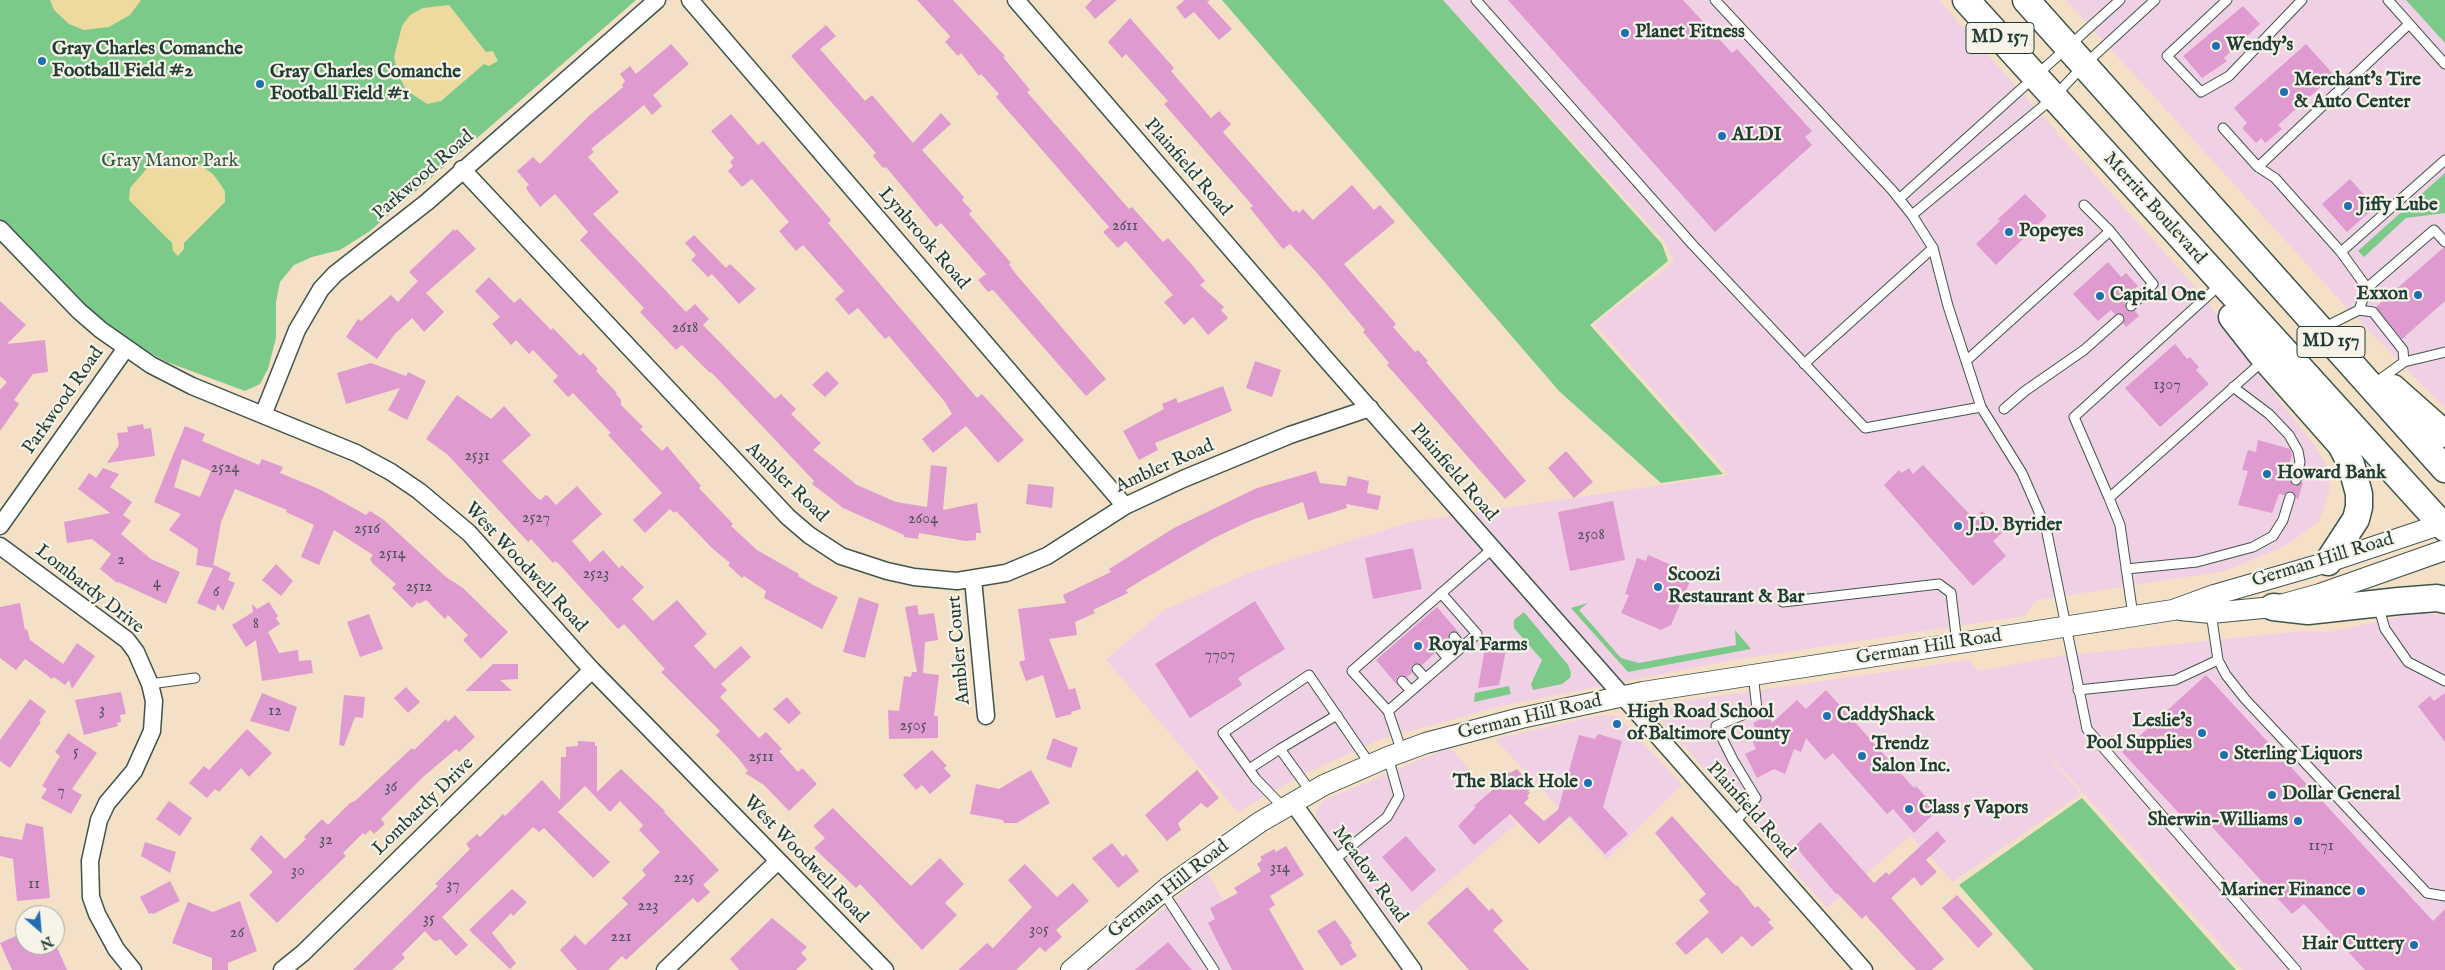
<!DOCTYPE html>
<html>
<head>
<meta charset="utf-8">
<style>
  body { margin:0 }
  #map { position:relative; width:2445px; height:970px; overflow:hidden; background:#f4e0c7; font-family:"IM FELL English",serif }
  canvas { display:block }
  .north { position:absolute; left:15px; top:905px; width:50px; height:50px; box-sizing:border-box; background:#f7f3e8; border:1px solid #a1aaa0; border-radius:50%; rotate:153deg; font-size:14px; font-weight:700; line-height:20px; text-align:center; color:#1f3d34 }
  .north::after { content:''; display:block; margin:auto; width:18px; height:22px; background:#1f6fb2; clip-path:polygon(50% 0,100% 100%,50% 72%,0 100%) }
</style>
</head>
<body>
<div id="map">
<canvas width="2445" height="970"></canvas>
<div class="north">N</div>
</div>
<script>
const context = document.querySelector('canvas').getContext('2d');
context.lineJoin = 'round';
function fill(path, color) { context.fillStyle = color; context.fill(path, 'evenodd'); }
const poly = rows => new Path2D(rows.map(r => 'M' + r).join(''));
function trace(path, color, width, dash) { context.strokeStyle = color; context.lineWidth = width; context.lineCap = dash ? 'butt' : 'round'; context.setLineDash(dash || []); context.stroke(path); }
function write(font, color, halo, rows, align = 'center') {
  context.font = font + ' "IM FELL English",serif'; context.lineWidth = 4.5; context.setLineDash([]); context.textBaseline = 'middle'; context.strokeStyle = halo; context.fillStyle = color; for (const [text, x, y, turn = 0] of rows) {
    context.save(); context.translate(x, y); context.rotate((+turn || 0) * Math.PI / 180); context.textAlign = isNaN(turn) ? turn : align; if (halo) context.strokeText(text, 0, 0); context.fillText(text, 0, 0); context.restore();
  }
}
fill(poly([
  [1443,0,1939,0,2206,299,2264,381,2316,447,2330,472,2329,492,2319,521,2285,546,2225,571,2037,600,2024,616,1733,660,1501,706,1381,739,1302,775,1238,812,1106,660,1164,610,1249,573,1410,522,1729,475,1594,324,1674,262,1665,242],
  [2066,0,2406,0,2445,43,2445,408,2346,307],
  [2422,612,2445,616,2445,970,2243,970,2022,725,2081,794,1953,882,1910,836,1827,908,1662,721,1675,702,1969,660,1978,671,2060,656,2303,631,2329,632],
  [1599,715,1618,716,1682,785,1607,859,1495,739],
  [1450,747,1516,824,1396,927,1321,825,1315,812,1324,800],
  [1208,873,1260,970,1089,970]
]), '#f0d0e4');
fill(poly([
  [0,0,636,0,370,231,340,250,312,257,294,265,280,282,276,302,276,338,268,369,260,384,245,391,167,362,121,337,91,313,0,221],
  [1222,0,1443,0,1662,244,1668,261,1590,325,1723,474,1661,483,1559,391],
  [2406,0,2445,0,2445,43],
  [2445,173,2445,213,2406,218,2364,257,2358,251],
  [1588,603,1579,610,1621,658,1639,663,1736,645,1735,630,1751,649,1628,672,1571,608],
  [1524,612,1568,665,1571,673,1570,678,1562,684,1533,690,1531,684,1542,660,1514,628,1514,620],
  [1509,686,1511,694,1474,702,1475,693],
  [2082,798,2236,970,2034,970,1959,885]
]), '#7cca89');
fill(poly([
  [50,0,141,0,130,15,109,27,84,30,69,24,54,10],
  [449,5,486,52,493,51,498,61,489,66,484,64,441,101,427,104,406,90,398,74,394,57,402,26,410,15,423,8],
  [184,154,213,174,225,191,225,202,184,243,184,249,178,256,173,251,172,243,129,200,130,188,157,157]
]), '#eeda9e');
fill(poly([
  [917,0,953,0,1005,56,1003,57,1030,90,1027,92,1129,209,1132,207,1163,242,1168,238,1193,266,1205,281,1200,285,1224,307,1221,310,1228,318,1208,335,1193,317,1184,325,1164,302,1173,295,1126,241,1118,248,1103,232,1109,227,996,97,999,94,981,74,979,76,961,53,958,56,945,42,950,37,949,35],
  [1092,0,1117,0,1095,19,1085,7],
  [1185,0,1210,0,1207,2,1232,29,1219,40,1194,12,1185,19,1176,7],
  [1508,0,1683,0,1732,53,1737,49,1812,131,1805,137,1812,145,1715,232],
  [2243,6,2260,24,2224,58,2227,61,2202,78,2183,56],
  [1130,18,1174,68,1171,71,1211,118,1219,111,1231,124,1223,132,1293,212,1296,210,1299,213,1303,209,1313,220,1352,185,1374,210,1380,205,1395,222,1344,264,1396,324,1393,327,1415,352,1418,350,1428,361,1426,362,1526,481,1505,499,1387,365,1389,363,1363,332,1365,330,1317,273,1290,244,1283,249,1250,208,1253,206,1164,104,1168,101,1126,54,1122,58,1108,42],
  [826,25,836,36,820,49,865,101,872,95,913,143,941,113,951,124,922,150,964,197,962,200,972,211,969,214,1011,263,1009,264,1015,273,1106,379,1086,396,994,291,992,290,988,292,978,280,986,274,941,223,936,227,886,167,883,168,873,156,876,153,791,56],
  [671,44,689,64,653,95,662,106,652,115,644,105,591,149,594,152,588,157,619,192,593,214,686,312,695,304,709,319,703,325,775,399,781,394,796,409,791,414,821,443,813,450,857,485,896,502,927,507,931,465,947,467,943,510,977,503,981,533,976,533,976,540,966,541,919,533,918,539,904,537,904,535,843,508,824,493,812,484,814,481,711,372,710,373,682,345,676,350,640,312,644,308,580,240,588,232,555,194,540,207,527,190,526,187,529,185,517,171,533,157,540,164,590,115,623,87,622,85,625,81,620,74,630,66,636,74],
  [2306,44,2334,75,2278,125,2282,129,2265,143,2261,138,2256,143,2242,128,2247,123,2234,108],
  [731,114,758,145,763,141,831,220,828,223,977,398,982,394,1024,440,998,463,966,426,933,453,922,439,952,414,945,402,889,336,885,339,858,308,849,315,835,299,844,291,803,245,796,251,779,231,789,222,752,179,742,187,728,171,733,166,730,162,734,158,711,131],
  [2350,179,2375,207,2347,232,2322,204],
  [2025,194,2047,216,1996,265,1976,244,2000,221,1998,219],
  [454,229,455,231,457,229,476,249,426,293,444,312,424,332,412,318,394,335,377,359,346,337,358,319,361,321,391,295,398,302,418,281,409,272],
  [694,235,726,268,730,264,756,289,739,304,712,274,708,277,691,260,696,255,685,243],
  [2443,248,2445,248,2445,301,2402,339,2376,307],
  [2108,262,2121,277,2126,273,2138,286,2124,298,2127,301,2126,310,2130,312,2135,311,2139,316,2126,327,2123,323,2125,318,2123,315,2115,314,2111,310,2098,321,2073,294],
  [489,277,514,303,520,298,551,330,553,328,580,356,583,353,598,369,596,371,617,393,616,394,621,400,621,405,643,427,640,429,662,451,667,446,701,486,699,488,733,524,731,526,757,550,799,574,798,576,813,585,838,597,822,629,764,598,766,591,744,576,742,578,728,565,730,563,712,548,676,511,674,513,670,509,645,533,633,520,662,493,608,435,611,433,573,393,568,397,553,381,558,376,533,350,529,354,516,340,511,345,492,324,500,317,475,291],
  [0,301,26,325,7,344,45,340,48,372,33,374,14,400,19,404,0,431,0,390,7,382,0,376],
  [2175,344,2187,359,2190,357,2199,367,2196,370,2209,384,2160,427,2125,388],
  [1255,361,1281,370,1272,397,1246,388],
  [371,363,406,376,408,372,426,381,407,420,388,410,400,388,346,404,337,373],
  [827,371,839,383,825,397,812,385],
  [1223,386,1232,411,1155,443,1158,450,1139,460,1123,431,1164,409,1162,404,1176,398,1178,403],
  [457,395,491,419,504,406,531,435,502,461,537,498,541,500,545,495,548,496,556,505,577,486,602,514,572,541,590,562,603,550,619,568,622,565,644,587,632,599,653,621,677,600,707,634,694,646,715,669,741,646,751,657,721,684,727,690,720,697,759,738,766,732,782,749,779,751,798,772,802,768,817,784,789,811,764,785,745,773,748,771,738,758,716,735,720,731,661,672,665,669,624,624,618,629,560,565,555,561,553,563,531,539,528,542,448,455,426,439],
  [143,424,144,429,151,428,155,456,107,463,119,445,117,433,128,432,127,427],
  [185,426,205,434,202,441,259,465,262,459,283,467,280,473,319,489,366,515,370,511,384,520,446,577,463,588,508,632,481,659,463,640,468,635,448,615,445,619,426,600,419,604,418,602,412,608,392,588,396,584,373,564,370,559,373,555,334,530,319,565,301,557,314,525,286,512,287,510,235,489,221,522,213,567,214,565,231,573,228,580,235,583,223,611,218,604,215,611,197,603,213,568,196,565,198,549,169,530,181,514,154,502,173,455,180,458,173,455],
  [182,459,211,471,200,497,174,487],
  [2258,440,2290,449,2292,455,2285,477,2290,478,2294,486,2303,482,2298,500,2291,491,2284,495,2279,494,2272,513,2238,505,2248,471,2242,470,2248,450,2256,452],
  [1566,451,1593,482,1574,498,1548,468],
  [1923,465,1974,519,1982,511,2002,533,1993,541,2006,556,1973,586,1884,485,1899,470,1902,473,1909,468,1913,474],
  [103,468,119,474,110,487,132,502,123,515,131,521,121,534,151,559,180,572,166,604,118,582,117,583,100,569,111,554,92,539,67,543,64,522,110,513,78,489,89,473,96,478],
  [1316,471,1320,483,1346,486,1348,476,1369,481,1367,493,1381,496,1378,510,1346,504,1347,508,1308,520,1303,502,1252,520,1214,538,1142,580,1126,590,1128,593,1093,610,1095,613,1075,622,1077,635,1049,639,1069,690,1075,688,1081,709,1071,712,1072,714,1056,718,1043,675,1026,681,1019,662,1025,660,1018,609,1066,603,1063,595,1111,572,1109,569,1174,528,1257,488],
  [1028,484,1054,487,1052,508,1026,504],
  [1613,501,1625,560,1570,571,1558,512],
  [1413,548,1422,589,1373,599,1365,558],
  [1648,555,1688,572,1691,579,1671,625,1661,630,1621,613,1629,595,1625,594,1637,558,1646,561],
  [276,564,293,581,281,596,262,580],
  [859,597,879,604,865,658,843,652],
  [1255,601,1285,649,1238,678,1242,685,1190,718,1155,664],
  [269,602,278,616,276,618,280,624,268,632,279,653,298,650,299,661,311,660,313,673,262,681,256,640,246,647,232,625,253,612,252,604,257,609],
  [20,603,25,630,27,629,30,640,63,664,77,643,95,656,72,689,69,680,65,685,54,677,52,679,25,659,16,670,0,658,0,607],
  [917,605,919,615,934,613,938,640,925,642,923,673,939,675,934,716,938,716,938,738,889,739,888,710,899,711,904,676,911,677,912,672,917,672,905,607],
  [1437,607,1459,633,1450,632,1449,641,1445,645,1440,643,1436,644,1435,653,1422,665,1413,664,1411,668,1412,673,1407,677,1403,675,1398,676,1396,680,1397,685,1376,660],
  [369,614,383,649,360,657,347,622],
  [1507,645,1499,685,1478,688,1485,648],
  [493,664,518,664,518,679,500,680,512,691,465,691],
  [2206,675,2433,921,2445,909,2445,970,2365,970,2304,904,2292,914,2202,816,2191,826,2122,752],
  [406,687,420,702,408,713,394,698],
  [1826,690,1914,788,1916,786,1938,810,1914,833,1893,809,1887,814,1833,753,1825,760,1806,738,1801,752,1794,749,1785,774,1774,769,1757,778,1745,754,1756,749,1753,742,1760,738,1753,723,1769,715,1772,723,1797,700,1806,709],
  [121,692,126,714,120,715,121,722,117,723,118,726,84,735,75,700],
  [262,693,297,707,289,732,250,721],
  [2445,693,2445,742,2418,706,2430,696,2434,701],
  [344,695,365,697,363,718,355,717,344,746,339,745],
  [787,697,801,713,789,724,773,709],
  [30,699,46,711,39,721,41,722,10,768,0,761,0,740],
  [455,715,475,737,459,752,456,749,423,777,381,819,385,824,374,834,370,830,365,835,363,833,343,853,346,856,277,923,249,895,273,872,250,849,261,835,285,859,306,839,304,837,322,819,328,825,350,803,355,801,412,748,414,750,446,719,448,722],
  [247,729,272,753,249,777,241,768,219,792,215,789,207,798,189,783,204,766,209,770],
  [68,733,97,753,72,789,82,795,71,814,41,798,47,789,42,786,60,756,55,752],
  [1598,734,1622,741,1603,807,1628,834,1605,854,1570,816,1539,844,1510,814,1474,845,1458,826,1476,807,1474,806,1496,787,1493,784,1509,772,1510,773,1517,769,1533,787,1528,791,1530,793,1527,796,1529,798,1524,803,1544,821,1558,810,1579,735,1595,739],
  [1053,738,1078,748,1071,768,1046,759],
  [578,741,595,742,595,746,597,746,597,792,621,769,665,811,664,812,719,870,703,885,710,892,698,903,693,898,626,960,622,956,608,970,577,970,560,950,575,935,585,945,628,904,622,898,646,875,642,870,660,852,639,830,643,825,620,801,610,812,585,786,558,812,610,862,593,878,544,828,539,832,533,827,442,917,468,945,456,956,440,939,437,941,433,940,425,931,402,954,405,958,392,970,353,970,438,886,435,884,470,849,466,844,477,834,480,837,503,814,505,816,542,780,560,800,561,757,566,757,566,747,578,746],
  [932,750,947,766,944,768,951,776,930,794,922,785,916,790,903,775],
  [1031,770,1050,803,1017,823,1004,823,1003,820,970,814,976,784,999,789],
  [1197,770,1219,798,1207,808,1201,803,1178,823,1181,830,1167,841,1145,815],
  [169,801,192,818,180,836,156,819],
  [833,808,911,886,940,858,964,884,945,903,957,915,922,950,860,884,856,888,814,848,825,838,813,826],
  [1672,816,1726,876,1736,886,1737,885,1755,908,1758,906,1771,920,1768,922,1774,928,1752,947,1742,936,1722,954,1707,937,1686,955,1675,943,1709,912,1699,900,1706,894,1655,833],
  [1820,822,1874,883,1886,872,1889,875,1937,831,1946,841,1926,860,1937,872,1921,886,1914,877,1891,898,1944,959,1932,970,1916,970,1868,918,1866,915,1862,919,1837,893,1836,894,1795,846],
  [26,823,43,827,50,898,17,901,13,859,0,856,0,836,22,840],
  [1406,836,1436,870,1412,892,1382,857],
  [145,842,176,852,170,873,141,856],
  [1112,843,1123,857,1126,854,1139,871,1118,888,1092,858],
  [1286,846,1304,875,1270,896,1275,905,1269,909,1304,970,1232,970,1208,923,1215,919,1210,908,1238,893,1234,888,1261,871,1257,864,1262,860,1260,857,1274,849,1276,852],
  [1025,864,1057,897,1073,883,1089,901,1056,930,1062,937,1045,952,1040,947,1016,970,958,970,987,943,993,948,1032,907,1008,880],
  [170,881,180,901,153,914,152,913,149,914,140,897],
  [1467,887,1489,911,1492,908,1503,921,1493,930,1529,970,1469,970,1427,923],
  [512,889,527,902,513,916,511,913,492,933,516,963,510,969,469,930],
  [1957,895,1993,934,1978,948,1942,908],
  [240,901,257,951,228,963,228,970,212,970,212,958,172,943,188,902,213,912],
  [772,918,807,947,801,953,807,959,796,970,739,970,730,959],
  [1335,920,1352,943,1350,945,1357,956,1341,966,1317,931],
  [25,932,25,945,56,945,67,970,12,970,0,943],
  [1168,942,1192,970,1135,970]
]), '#df9bcf');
const service = poly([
  [1476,0,1692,244,1865,428,1981,407],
  [1715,0,1892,190,1912,215,1933,248,1948,306,1981,407,2022,473,2046,528,2087,729,2296,970],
  [2227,0,2167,56,2201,92,2229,76,2302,0],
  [2388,0,2445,64],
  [2223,128,2258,167,2409,24],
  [2258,167,2275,178,2341,252,2445,160],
  [1899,199,2120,0],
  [2084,205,2110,231,2153,284,2131,306],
  [1912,215,2053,98,2084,65,2155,0],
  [2341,252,2367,288,2359,310],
  [2367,288,2434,230,2445,242],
  [2323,328,2359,310,2373,312,2403,350,2404,362],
  [1966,361,2110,231],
  [1804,364,1933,248],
  [2382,378,2404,362,2445,352],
  [2233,387,2269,414,2289,435,2298,451,2300,462,2296,480],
  [2004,409,2025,391,2084,350,2119,319],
  [2109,498,2074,417,2212,292],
  [2126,569,2197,562,2253,547,2273,536,2283,520,2290,497],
  [1783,602,1939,584,1951,593,1957,644],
  [2378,605,2385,629,2408,662,2445,681],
  [2211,613,2218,660,2226,675,2245,699,2427,893,2445,896],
  [2133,616,2120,525,2109,498,2263,361],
  [1454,637,1462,647],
  [1440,649,1448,659],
  [1417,669,1425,678],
  [1402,681,1411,691],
  [150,684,195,678],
  [2078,690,2175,680,2218,660],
  [1388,711,1352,671,1492,549],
  [1280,749,1337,715],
  [1402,752,1388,711,1477,634,1441,593],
  [1249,769,1280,749,1311,792],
  [1284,808,1256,779,1223,733,1309,675,1370,764],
  [1734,823,1756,798,1733,760,1716,726,1757,709,1753,674],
  [1334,860,1387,817,1399,796,1388,757],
  [1163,892,1214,970]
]);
const minor = poly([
  [690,0,1125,506],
  [1016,0,1324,357,1864,970],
  [462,169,788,517,809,535,841,556,887,571,914,577,957,581,1006,573,1047,556,1125,506,1183,479,1290,435,1370,408],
  [0,229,79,311,101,330,151,365,192,386,356,453,391,472,419,491,469,533,592,670,885,970],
  [263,415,297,330,321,289,335,274,427,202,657,0],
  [0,526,126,348],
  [0,546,127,640,136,652,150,684,154,701,152,731,134,771,107,803,99,820,90,861,91,897,97,914,116,949,133,970],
  [973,579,986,716],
  [1293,803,1413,970],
  [282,970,303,953,592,670],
  [665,970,778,861]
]);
const tertiary = poly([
  [2180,610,2211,613,2273,607,2320,594,2445,550],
  [1071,970,1168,887,1260,822,1324,785,1388,757,1426,743,1521,718,1643,692,2173,610,2214,595,2328,562,2445,523]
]);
const primary = poly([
  [1966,0,2445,528],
  [2026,0,2445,469],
  [2232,317,2265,359,2341,445,2351,464,2359,494,2359,507,2356,519,2328,562],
  [2393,388,2445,434],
  [2273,607,2308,611,2399,601,2437,598,2445,600]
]);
trace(service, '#3f554a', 11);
trace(minor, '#3f554a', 19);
trace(tertiary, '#3f554a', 22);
trace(primary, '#3f554a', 29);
trace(service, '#fff', 9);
trace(minor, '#fff', 16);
trace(tertiary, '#fff', 20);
trace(primary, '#fff', 26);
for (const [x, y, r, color] of [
  [1625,33,5,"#1f6fb2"],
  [2216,46,5,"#1f6fb2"],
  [42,61,5,"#1f6fb2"],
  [260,84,5,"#1f6fb2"],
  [2284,92,5,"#1f6fb2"],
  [1722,136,5,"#1f6fb2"],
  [2348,206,5,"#1f6fb2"],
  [2009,232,5,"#1f6fb2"],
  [2418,295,5,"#1f6fb2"],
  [2100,296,5,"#1f6fb2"],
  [2267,474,5,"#1f6fb2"],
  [1958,526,5,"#1f6fb2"],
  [1658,587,5,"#1f6fb2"],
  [1418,646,5,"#1f6fb2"],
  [1827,716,5,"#1f6fb2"],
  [1617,724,5,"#1f6fb2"],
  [2202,733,5,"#1f6fb2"],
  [2224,755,5,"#1f6fb2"],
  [1862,756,5,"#1f6fb2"],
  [1588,783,5,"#1f6fb2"],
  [2272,795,5,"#1f6fb2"],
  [1909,809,5,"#1f6fb2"],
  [2298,821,5,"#1f6fb2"],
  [2361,891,5,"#1f6fb2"],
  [2414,945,5,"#1f6fb2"]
]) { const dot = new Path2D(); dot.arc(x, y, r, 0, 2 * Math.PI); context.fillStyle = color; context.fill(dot); trace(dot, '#f7f3e8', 2); }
write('16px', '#4f545b', null, [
  ["2611",1125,227],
  ["2618",685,329],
  ["1307",2167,386],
  ["2531",477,457],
  ["2524",225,469],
  ["2527",536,519],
  ["2604",923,520],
  ["2516",367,530],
  ["2508",1591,536],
  ["2514",392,555],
  ["2",121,561],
  ["2523",596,575],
  ["4",157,584],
  ["2512",419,588],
  ["6",216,593],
  ["8",256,625],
  ["7707",1220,656],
  ["3",102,711],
  ["12",275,712],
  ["2505",913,727],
  ["5",76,753],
  ["2511",761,758],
  ["36",391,788],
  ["7",61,792],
  ["32",326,841],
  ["1171",2321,847],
  ["314",1280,869],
  ["30",298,872],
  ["225",684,879],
  ["11",34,885],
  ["37",453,886],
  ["223",648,907],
  ["35",429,920],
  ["305",1039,931],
  ["26",237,934],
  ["221",621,938]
]);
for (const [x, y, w] of [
  [2000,38,68],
  [2331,342,68]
]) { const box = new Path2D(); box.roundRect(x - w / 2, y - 15.5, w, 31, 4); context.fillStyle = '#f7f3e8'; context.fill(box); trace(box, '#1f3d34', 1); }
write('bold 18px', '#1f3d34', null, [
  ["MD 157",2000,38],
  ["MD 157",2331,342]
]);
write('bold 19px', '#1f3d34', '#f7f3e8', [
  ["Planet Fitness",1635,33],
  ["Wendy's",2226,46],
  ["Gray Charles Comanche",52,50],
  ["Football Field #2",52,72],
  ["Gray Charles Comanche",270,73],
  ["Football Field #1",270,95],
  ["Merchant's Tire",2294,81],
  ["& Auto Center",2294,103],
  ["ALDI",1732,136],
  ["Jiffy Lube",2358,206],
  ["Popeyes",2019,232],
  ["Exxon",2408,295,"right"],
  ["Capital One",2110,296],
  ["Howard Bank",2277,474],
  ["J.D. Byrider",1968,526],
  ["Scoozi",1668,576],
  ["Restaurant & Bar",1668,598],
  ["Royal Farms",1428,646],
  ["High Road School",1627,713],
  ["of Baltimore County",1627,735],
  ["CaddyShack",1837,716],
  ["Leslie's",2192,722,"right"],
  ["Pool Supplies",2192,744,"right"],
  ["Trendz",1872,745],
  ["Salon Inc.",1872,767],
  ["Sterling Liquors",2234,755],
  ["The Black Hole",1578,783,"right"],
  ["Dollar General",2282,795],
  ["Class 5 Vapors",1919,809],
  ["Sherwin-Williams",2288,821,"right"],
  ["Mariner Finance",2351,891,"right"],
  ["Hair Cuttery",2404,945,"right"]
], 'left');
write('19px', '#325945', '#f7f3e8', [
  ["Gray Manor Park",170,162]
]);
write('19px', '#1f3d34', '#f7f3e8', [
  ["Plainfield Road",1187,168,49],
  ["Parkwood Road",424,176,-41],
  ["Merritt Boulevard",2154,209,48],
  ["Lynbrook Road",923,239,49],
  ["Parkwood Road",64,401,-55],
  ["Ambler Road",1165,467,-24],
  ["Plainfield Road",1453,473,49],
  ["Ambler Road",786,483,44],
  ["German Hill Road",2323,561,-17],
  ["West Woodwell Road",525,568,47],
  ["Lombardy Drive",89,590,38],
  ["German Hill Road",1929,648,-9],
  ["Ambler Court",960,650,-95],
  ["German Hill Road",1530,718,-13],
  ["Lombardy Drive",424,807,-44],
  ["Plainfield Road",1750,811,48],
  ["West Woodwell Road",805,860,46],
  ["Meadow Road",1369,875,54],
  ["German Hill Road",1169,890,-38]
]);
</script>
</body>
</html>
